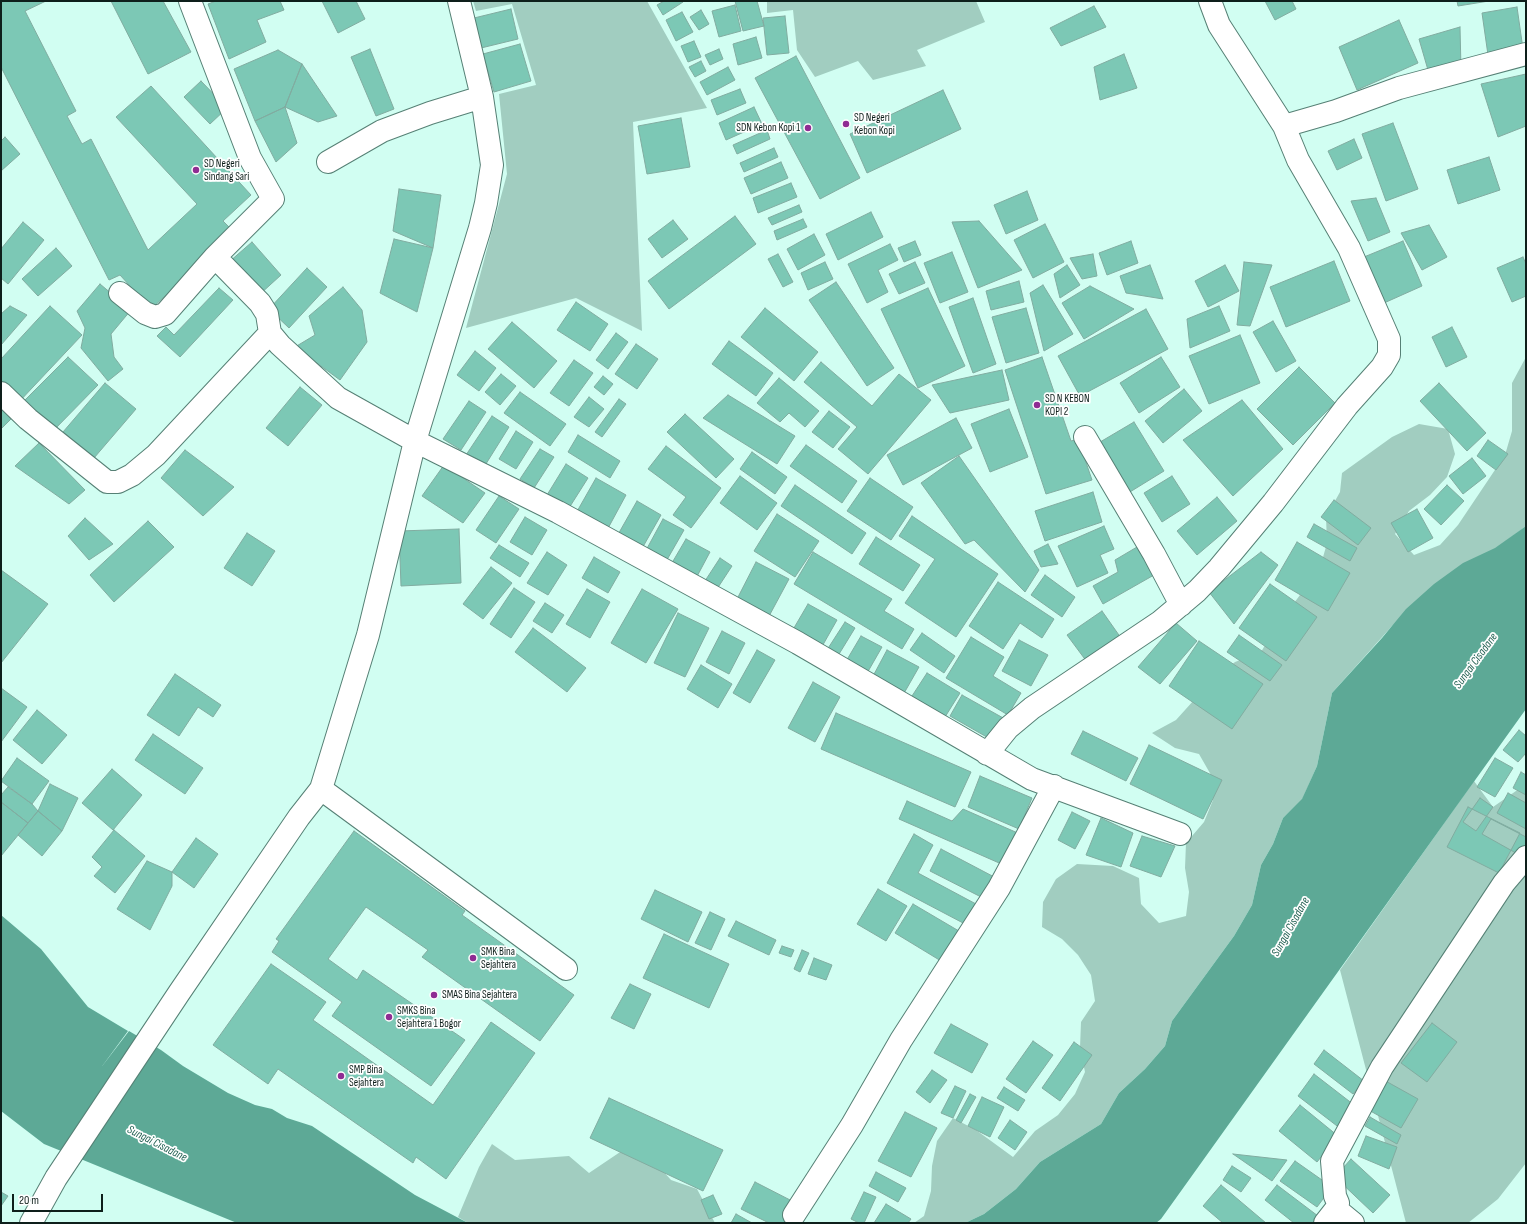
<!DOCTYPE html>
<html>
<head>
<meta charset="utf-8">
<style>
  body { margin:0 }
  #map { position:relative; width:1527px; height:1224px; overflow:hidden; background:#d1fef2; font-family:"Sofia Sans Condensed",sans-serif }
  canvas { display:block }
  .frame { position:absolute; inset:0; border:2px solid #0e1f1b; pointer-events:none }
  .scale { position:absolute; left:12px; top:1194px; width:91px; height:18px; box-sizing:border-box; border:2px solid #0e1f1b; border-top:0; padding-left:5px; font-size:12px; line-height:14px; white-space:nowrap; color:#0e1f1b; -webkit-text-stroke:3px #fff; paint-order:stroke }
</style>
</head>
<body>
<div id="map">
<canvas width="1527" height="1224"></canvas>
<div class="frame"></div>
<div class="scale">20 m</div>
</div>
<script>
const context = document.querySelector('canvas').getContext('2d');
context.lineJoin = 'round';
function fill(path, color) { context.fillStyle = color; context.fill(path, 'evenodd'); }
const poly = rows => new Path2D(rows.map(r => 'M' + r).join(''));
function trace(path, color, width, dash) { context.strokeStyle = color; context.lineWidth = width; context.lineCap = dash ? 'butt' : 'round'; context.setLineDash(dash || []); context.stroke(path); }
function write(font, color, halo, rows, align = 'center') {
  context.font = font + ' "Sofia Sans Condensed",sans-serif'; context.lineWidth = 3.5; context.setLineDash([]); context.textBaseline = 'middle'; context.strokeStyle = halo; context.fillStyle = color; for (const [text, x, y, turn = 0] of rows) {
    context.save(); context.translate(x, y); context.rotate((+turn || 0) * Math.PI / 180); context.textAlign = isNaN(turn) ? turn : align; if (halo) context.strokeText(text, 0, 0); context.fillText(text, 0, 0); context.restore();
  }
}
fill(poly([
  [473,1,647,1,707,108,633,122,642,331,576,298,466,328,507,174,499,94,536,85,512,4,476,11],
  [767,1,976,1,985,22,917,50,926,66,873,80,858,61,815,77,797,50,793,10,767,13],
  [1526,357,1526,526,1392,626,1332,693,1317,766,1302,800,1283,818,1273,844,1261,865,1252,905,1234,936,1172,1021,1165,1046,1145,1069,1119,1093,1101,1124,1040,1162,1016,1189,984,1214,965,1223,914,1223,924,1216,931,1191,932,1166,937,1141,953,1118,976,1130,1013,1157,1035,1131,1058,1115,1075,1094,1085,1072,1080,1048,1081,1022,1095,1001,1091,975,1078,955,1062,939,1042,927,1043,902,1056,879,1077,864,1113,866,1139,878,1141,904,1159,923,1186,916,1189,892,1185,868,1186,843,1204,822,1213,800,1211,775,1199,754,1175,748,1152,733,1176,720,1212,680,1235,662,1261,652,1274,630,1320,568,1327,543,1326,517,1340,492,1342,473,1392,437,1419,424,1448,429,1455,454,1447,477,1430,495,1409,511,1395,534,1414,555,1440,545,1458,525,1505,455,1512,431,1512,383],
  [1474,781,1493,807,1526,784,1526,1163,1498,1199,1468,1223,1406,1223,1340,970],
  [492,1144,515,1160,569,1156,589,1173,632,1144,654,1161,671,1180,697,1189,715,1223,468,1223,458,1217,479,1167]
]), '#a1cdc0');
fill(poly([
  [1526,526,1526,709,1161,1219,1156,1223,965,1223,984,1214,1016,1189,1040,1162,1101,1124,1119,1093,1145,1069,1165,1046,1172,1021,1234,936,1252,905,1261,865,1273,844,1283,818,1302,799,1317,766,1332,693,1382,638,1406,609,1434,584,1463,563,1495,548],
  [1,915,41,949,88,1007,128,1031,100,1069,129,1031,161,1050,183,1066,228,1093,255,1105,272,1109,287,1118,312,1126,415,1195,468,1223,237,1223,44,1144,1,1111]
]), '#5da996');
const building = poly([
  [1,1,46,1,25,11,76,111,67,116,82,144,91,139,148,250,197,204,116,117,151,86,251,195,223,221,234,232,151,309,120,275,109,280,1,67,1,1],
  [111,1,163,1,191,52,148,74,111,1],
  [216,1,280,1,284,10,257,20,266,42,229,59,208,4,216,1],
  [322,1,356,1,365,19,338,33,322,1],
  [664,1,682,1,683,2,663,15,657,5,664,1],
  [735,1,757,1,764,26,743,31,735,1],
  [1265,1,1292,1,1296,9,1275,20,1265,1],
  [1457,1,1489,1,1458,6,1457,1],
  [735,5,741,31,719,37,712,11,735,5],
  [1094,6,1106,27,1061,46,1050,28,1094,6],
  [1517,7,1523,49,1488,55,1482,13,1517,7],
  [511,9,518,39,481,48,474,18,511,9],
  [701,10,709,24,699,30,690,17,701,10],
  [682,12,693,32,676,41,666,20,682,12],
  [785,16,789,53,767,55,763,18,785,16],
  [1399,20,1418,63,1357,90,1339,47,1399,20],
  [1460,27,1461,69,1428,70,1419,39,1460,27],
  [756,37,762,58,738,65,733,44,756,37],
  [694,41,701,57,688,62,681,46,694,41],
  [520,44,531,81,494,92,483,54,520,44],
  [370,49,394,109,376,116,351,57,370,49],
  [719,49,723,59,710,65,705,55,719,49],
  [278,50,302,64,285,107,255,121,234,69,278,50],
  [1124,54,1137,88,1100,100,1094,67,1124,54],
  [796,56,860,178,820,199,755,78,796,56],
  [701,61,706,71,695,77,689,67,701,61],
  [302,64,337,116,318,122,285,107,302,64],
  [728,67,735,80,707,95,700,82,728,67],
  [1526,74,1526,126,1498,137,1481,84,1526,74],
  [201,81,227,108,210,124,184,97,201,81],
  [740,89,746,103,717,115,711,100,740,89],
  [943,90,961,129,867,173,850,134,943,90],
  [285,107,297,143,276,162,255,121,285,107],
  [754,107,762,124,726,140,719,123,754,107],
  [681,118,690,167,647,174,638,126,681,118],
  [1393,123,1418,189,1386,201,1362,134,1393,123],
  [767,130,770,139,737,154,733,145,767,130],
  [5,137,20,154,1,171,1,141,5,137],
  [1354,139,1362,158,1337,170,1328,151,1354,139],
  [774,148,778,157,744,172,740,163,774,148],
  [1489,157,1500,190,1458,204,1447,170,1489,157],
  [781,162,788,178,751,194,744,178,781,162],
  [791,183,797,197,758,213,753,198,791,183],
  [399,189,441,195,433,248,393,231,399,189],
  [1027,191,1038,220,1006,234,994,205,1027,191],
  [1376,198,1390,232,1368,241,1351,201,1376,198],
  [799,205,802,212,772,225,768,218,799,205],
  [871,212,883,237,838,260,826,234,871,212],
  [735,216,756,244,669,309,648,281,735,216],
  [803,219,807,227,777,240,774,231,803,219],
  [673,220,688,239,662,258,648,239,673,220],
  [979,221,1022,270,978,288,952,222,979,221],
  [23,222,44,240,8,284,1,278,1,249,23,222],
  [1045,224,1064,262,1033,278,1014,240,1045,224],
  [1429,225,1447,257,1422,270,1401,233,1429,225],
  [814,234,825,255,798,270,787,249,814,234],
  [394,239,433,248,417,312,380,293,394,239],
  [915,241,921,255,904,262,898,248,915,241],
  [1131,241,1138,263,1107,275,1099,253,1131,241],
  [1403,241,1422,286,1384,303,1364,257,1403,241],
  [252,242,281,275,259,295,229,262,252,242],
  [890,244,898,260,878,270,888,292,867,303,848,264,890,244],
  [56,248,72,266,38,296,22,279,56,248],
  [952,252,968,292,940,303,924,263,952,252],
  [778,254,793,282,783,287,768,259,778,254],
  [1093,254,1097,276,1082,279,1070,258,1093,254],
  [1523,257,1526,264,1526,296,1512,302,1497,268,1523,257],
  [1334,261,1350,301,1286,327,1270,287,1334,261],
  [825,262,833,279,808,290,801,273,825,262],
  [915,262,925,283,899,294,889,274,915,262],
  [1244,262,1272,265,1250,326,1237,325,1244,262],
  [1067,265,1080,285,1060,298,1054,274,1067,265],
  [1150,265,1163,299,1126,293,1120,276,1150,265],
  [1225,265,1239,291,1208,307,1195,281,1225,265],
  [307,268,327,287,289,328,269,309,307,268],
  [1019,281,1024,302,991,310,986,291,1019,281],
  [836,282,894,368,867,386,809,300,836,282],
  [100,284,131,310,111,334,114,357,123,369,108,381,81,348,85,328,77,311,100,284],
  [1043,285,1073,334,1044,351,1030,293,1043,285],
  [1090,286,1134,309,1084,339,1062,303,1090,286],
  [343,287,362,310,367,342,340,380,295,347,315,335,309,316,343,287],
  [219,288,233,300,180,357,157,336,166,327,174,335,219,288],
  [928,288,965,366,918,388,881,309,928,288],
  [973,298,996,364,973,373,949,307,973,298],
  [576,302,608,324,590,351,557,330,576,302],
  [10,306,27,315,1,345,1,314,10,306],
  [50,306,82,335,17,404,1,388,1,359,50,306],
  [1219,306,1230,331,1190,348,1187,319,1219,306],
  [765,308,818,352,794,381,741,337,765,308],
  [1026,308,1039,353,1006,363,992,317,1026,308],
  [1146,309,1168,349,1080,396,1058,356,1146,309],
  [1273,321,1296,361,1276,372,1253,332,1273,321],
  [512,322,557,361,534,388,488,349,512,322],
  [1452,327,1467,357,1446,367,1432,337,1452,327],
  [616,333,628,342,608,369,596,360,616,333],
  [1240,335,1260,383,1209,404,1189,356,1240,335],
  [729,341,773,373,756,396,712,364,729,341],
  [636,344,658,359,637,389,615,374,636,344],
  [475,351,496,368,479,391,457,375,475,351],
  [68,357,98,385,52,432,22,403,68,357],
  [1042,357,1071,441,1078,439,1092,480,1046,494,1005,370,1042,357],
  [1161,357,1180,387,1139,413,1120,383,1161,357],
  [574,360,593,373,569,406,550,393,574,360],
  [821,362,872,406,899,374,931,400,868,474,838,449,857,427,804,382,821,362],
  [1299,367,1335,403,1293,445,1257,409,1299,367],
  [1002,370,1009,400,950,413,932,385,1002,370],
  [501,374,516,386,500,405,485,392,501,374],
  [603,376,613,384,604,395,594,387,603,376],
  [779,378,819,411,805,427,789,413,780,422,757,403,779,378],
  [105,383,136,409,94,458,63,432,105,383],
  [1439,383,1486,433,1467,451,1420,401,1439,383],
  [300,387,322,405,288,446,266,428,300,387],
  [1184,389,1202,411,1163,443,1145,421,1184,389],
  [520,392,566,424,550,446,504,413,520,392],
  [728,395,795,436,777,464,703,418,728,395],
  [589,397,604,409,589,427,574,417,589,397],
  [619,399,626,404,602,437,595,432,619,399],
  [1242,400,1283,449,1233,496,1183,440,1242,400],
  [469,401,486,412,461,450,443,439,469,401],
  [1,409,11,419,1,429,1,409],
  [1009,409,1028,457,990,472,971,424,1009,409],
  [829,411,850,427,833,448,812,432,829,411],
  [685,414,734,459,716,478,667,432,685,414],
  [492,416,509,427,484,467,466,455,492,416],
  [956,418,972,448,903,485,887,455,956,418],
  [1134,422,1164,471,1125,495,1095,445,1134,422],
  [516,431,533,442,516,469,499,459,516,431],
  [578,435,620,461,610,478,568,452,578,435],
  [1488,440,1508,454,1496,470,1477,456,1488,440],
  [39,443,85,490,69,504,15,466,39,443],
  [806,445,857,481,842,503,790,466,806,445],
  [666,446,721,488,691,528,673,515,686,497,648,469,666,446],
  [540,449,554,457,534,488,520,479,540,449],
  [185,450,234,487,203,516,161,478,185,450],
  [752,452,787,477,775,494,740,469,752,452],
  [959,456,1039,570,1025,592,974,540,965,544,921,483,959,456],
  [1472,458,1486,476,1463,494,1449,476,1472,458],
  [566,464,588,478,569,508,547,495,566,464],
  [444,465,485,493,463,523,422,496,444,465],
  [740,476,777,503,757,530,720,503,740,476],
  [1172,476,1190,504,1162,522,1144,493,1172,476],
  [596,478,626,495,606,532,575,515,596,478],
  [870,478,913,507,891,540,847,511,870,478],
  [795,485,866,533,852,554,781,506,795,485],
  [1447,485,1464,501,1441,525,1424,509,1447,485],
  [1093,492,1102,522,1045,541,1035,511,1093,492],
  [499,496,519,509,496,543,476,530,499,496],
  [1217,497,1237,521,1197,555,1177,531,1217,497],
  [1334,500,1371,528,1358,545,1321,517,1334,500],
  [637,501,661,515,640,552,616,538,637,501],
  [1417,509,1433,538,1408,552,1391,523,1417,509],
  [777,514,819,541,795,577,754,551,777,514],
  [912,516,998,574,956,637,905,603,935,559,899,536,912,516],
  [525,517,547,530,532,555,510,542,525,517],
  [85,518,113,544,89,560,68,536,85,518],
  [663,519,684,530,664,565,644,554,663,519],
  [148,521,174,547,114,602,90,575,148,521],
  [1314,524,1357,548,1350,561,1307,537,1314,524],
  [1104,526,1114,549,1100,555,1108,573,1077,587,1058,546,1104,526],
  [459,529,461,583,401,586,399,531,459,529],
  [247,533,275,551,252,586,224,568,247,533],
  [876,537,920,565,903,591,859,564,876,537],
  [686,539,710,552,694,582,669,568,686,539],
  [1297,542,1350,573,1328,611,1275,580,1297,542],
  [1048,544,1058,564,1041,567,1034,551,1048,544],
  [499,545,529,563,520,577,490,558,499,545],
  [1137,547,1154,575,1103,604,1093,586,1118,572,1115,560,1137,547],
  [547,552,567,565,548,595,527,583,547,552],
  [813,552,892,599,884,611,914,629,902,649,794,584,813,552],
  [1261,552,1278,565,1234,624,1209,592,1261,552],
  [594,557,620,572,608,593,582,578,594,557],
  [720,558,732,566,715,592,703,584,720,558],
  [756,562,789,579,768,618,736,601,756,562],
  [491,567,512,583,483,619,463,604,491,567],
  [1,570,48,604,1,663,1,570],
  [1045,575,1075,597,1062,617,1031,595,1045,575],
  [998,582,1054,619,1042,638,1020,623,1003,649,969,626,998,582],
  [1270,584,1317,617,1286,661,1239,628,1270,584],
  [514,588,535,602,511,638,490,624,514,588],
  [587,589,610,602,590,638,566,624,587,589],
  [642,589,678,609,646,663,611,643,642,589],
  [545,603,564,615,552,633,533,621,545,603],
  [808,604,837,620,820,650,791,633,808,604],
  [1102,611,1121,638,1087,662,1067,635,1102,611],
  [678,613,709,628,685,677,654,663,678,613],
  [845,622,855,628,836,659,825,653,845,622],
  [1176,623,1197,641,1160,684,1138,667,1176,623],
  [533,628,586,668,567,692,515,652,533,628],
  [722,631,745,643,729,674,706,662,722,631],
  [922,633,955,656,944,673,910,650,922,633],
  [1239,635,1282,665,1270,681,1227,652,1239,635],
  [861,636,882,647,866,675,845,663,861,636],
  [971,637,1004,657,993,676,1021,693,1008,715,946,678,971,637],
  [1019,640,1048,655,1031,686,1002,671,1019,640],
  [1199,641,1263,684,1232,729,1169,686,1199,641],
  [757,650,775,660,750,703,733,693,757,650],
  [887,650,919,667,903,695,872,678,887,650],
  [701,665,732,684,718,708,687,689,701,665],
  [927,673,960,693,945,717,912,696,927,673],
  [175,674,221,705,213,717,198,707,179,736,147,715,175,674],
  [813,682,840,697,815,742,788,728,813,682],
  [1,688,27,707,1,742,1,688],
  [962,695,1005,719,992,740,950,716,962,695],
  [37,710,67,735,42,764,13,740,37,710],
  [836,713,971,772,955,807,821,749,836,713],
  [1519,730,1526,736,1526,753,1518,762,1503,750,1519,730],
  [1083,731,1138,758,1126,781,1071,754,1083,731],
  [153,734,203,768,185,794,135,760,153,734],
  [1149,745,1222,780,1203,819,1130,784,1149,745],
  [17,758,49,781,32,804,1,781,17,758],
  [1495,758,1513,768,1495,797,1477,787,1495,758],
  [112,769,142,795,113,830,82,803,112,769],
  [1521,772,1526,775,1526,795,1513,788,1521,772],
  [980,776,1032,798,1019,829,968,807,980,776],
  [50,784,78,798,62,831,38,811,50,784],
  [8,787,32,804,38,811,28,823,1,802,1,795,8,787],
  [1508,793,1526,803,1526,829,1497,813,1508,793],
  [1480,798,1493,807,1476,831,1463,822,1480,798],
  [907,801,952,821,963,809,1020,834,1006,866,899,819,907,801],
  [1,802,28,823,1,856,1,802],
  [1468,807,1520,833,1499,873,1447,847,1468,807],
  [38,811,62,831,42,856,18,835,38,811],
  [1072,812,1090,821,1075,849,1058,840,1072,812],
  [1101,818,1133,833,1121,867,1086,855,1101,818],
  [1491,819,1526,837,1526,852,1523,857,1482,834,1491,819],
  [114,830,145,856,115,893,94,876,102,867,92,857,114,830],
  [354,831,465,911,462,915,574,995,540,1041,422,957,428,950,366,907,328,959,357,980,363,970,465,1040,431,1086,332,1016,342,1002,272,952,279,941,276,939,354,831],
  [914,834,933,845,918,873,976,904,965,924,887,883,914,834],
  [1142,836,1175,846,1161,877,1130,866,1142,836],
  [196,838,218,854,194,888,172,872,196,838],
  [941,849,998,879,987,900,930,871,941,849],
  [147,861,172,872,172,886,150,930,117,909,147,861],
  [878,889,907,906,886,941,857,924,878,889],
  [655,890,702,912,688,942,641,919,655,890],
  [913,904,964,934,946,964,895,933,913,904],
  [710,912,725,919,711,950,695,943,710,912],
  [736,921,776,940,769,955,728,936,736,921],
  [664,934,729,964,709,1008,643,978,664,934],
  [782,946,794,950,791,957,779,953,782,946],
  [802,950,809,953,800,972,794,969,802,950],
  [814,958,832,965,826,980,808,974,814,958],
  [271,964,326,1002,313,1020,433,1105,491,1022,535,1053,446,1179,416,1157,413,1163,278,1069,268,1084,213,1045,271,964],
  [630,984,651,994,634,1029,611,1018,630,984],
  [1432,1023,1457,1042,1427,1082,1401,1063,1432,1023],
  [951,1024,988,1044,972,1073,934,1053,951,1024],
  [1033,1041,1053,1055,1026,1093,1006,1079,1033,1041],
  [1074,1042,1092,1055,1060,1101,1042,1088,1074,1042],
  [1324,1050,1364,1081,1353,1094,1314,1064,1324,1050],
  [932,1070,947,1080,930,1103,916,1092,932,1070],
  [1314,1074,1358,1108,1341,1129,1298,1096,1314,1074],
  [1382,1079,1418,1099,1401,1128,1365,1108,1382,1079],
  [955,1086,966,1091,953,1118,941,1113,955,1086],
  [1004,1087,1025,1100,1018,1111,997,1098,1004,1087],
  [970,1094,976,1097,961,1123,956,1120,970,1094],
  [982,1097,1004,1107,990,1137,968,1126,982,1097],
  [609,1098,723,1150,703,1191,590,1138,609,1098],
  [1300,1105,1338,1136,1317,1162,1279,1131,1300,1105],
  [905,1112,937,1128,911,1177,878,1161,905,1112],
  [1370,1117,1401,1135,1397,1144,1365,1126,1370,1117],
  [1010,1120,1027,1132,1015,1150,998,1138,1010,1120],
  [1366,1136,1397,1147,1389,1169,1358,1156,1366,1136],
  [1233,1154,1287,1160,1272,1181,1233,1154],
  [1351,1159,1390,1195,1373,1213,1335,1177,1351,1159],
  [1295,1161,1332,1187,1317,1207,1280,1181,1295,1161],
  [1232,1166,1251,1178,1241,1192,1223,1180,1232,1166],
  [876,1172,906,1188,898,1202,869,1186,876,1172],
  [755,1182,794,1202,784,1223,769,1223,741,1209,755,1182],
  [1221,1185,1266,1223,1223,1223,1203,1206,1221,1185],
  [1277,1185,1318,1216,1313,1223,1294,1223,1265,1200,1277,1185],
  [1,1192,8,1196,1,1206,1,1192],
  [864,1192,876,1197,864,1223,859,1223,851,1219,864,1192],
  [713,1195,722,1214,709,1219,701,1200,713,1195],
  [886,1204,911,1219,908,1223,874,1223,886,1204],
  [736,1214,752,1223,731,1223,736,1214]
]);
fill(building, '#7cc8b5');
trace(building, '#81aca0', 1);
const minor = poly([
  [1284,126,1336,111,1399,88,1526,54],
  [328,162,382,131,430,113,482,97],
  [215,257,260,303,267,314,270,333,280,345,338,398,415,441,558,512,798,643,1032,779,1180,834],
  [120,293,145,313,155,317,165,314,215,257,273,199,250,158,190,1],
  [1,393,28,419,107,482,118,482,132,475,156,455,270,333],
  [1085,437,1154,554,1181,605],
  [987,754,1008,728,1032,708,1160,622,1197,591,1219,568,1273,503,1347,406,1382,367,1389,355,1389,339,1349,248,1298,160,1284,126,1219,25,1210,1],
  [321,789,566,969],
  [1336,1209,1353,1223],
  [794,1215,852,1125,901,1040,999,888,1054,786],
  [31,1223,56,1178,179,993,299,817,321,789,368,635,415,441,480,228,486,203,492,165,482,97,459,1],
  [1325,1223,1336,1209,1338,1203,1335,1196,1332,1161,1382,1067,1504,883,1526,857]
]);
trace(minor, '#568075', 24);
trace(minor, '#fff', 22);
for (const [x, y, r, color] of [
  [846,124,4,"#8f2c93"],
  [808,128,4,"#8f2c93"],
  [196,170,4,"#8f2c93"],
  [1037,405,4,"#8f2c93"],
  [473,958,4,"#8f2c93"],
  [434,995,4,"#8f2c93"],
  [389,1017,4,"#8f2c93"],
  [341,1076,4,"#8f2c93"]
]) { const dot = new Path2D(); dot.arc(x, y, r, 0, 2 * Math.PI); context.fillStyle = color; context.fill(dot); trace(dot, '#fff', 1.5); }
write('11px', '#0e1f1b', '#fff', [
  ["SD Negeri",854,118],
  ["Kebon Kopi",854,131],
  ["SDN Kebon Kopi 1",800,128,"right"],
  ["SD Negeri",204,164],
  ["Sindang Sari",204,177],
  ["SD N KEBON",1045,399],
  ["KOPI 2",1045,412],
  ["SMK Bina",481,952],
  ["Sejahtera",481,965],
  ["SMAS Bina Sejahtera",442,995],
  ["SMKS Bina",397,1011],
  ["Sejahtera 1 Bogor",397,1024],
  ["SMP Bina",349,1070],
  ["Sejahtera",349,1083]
], 'left');
write('italic 12px', '#266355', '#fff', [
  ["Sungai Cisadane",1476,661,-54],
  ["Sungai Cisadane",1291,927,-61],
  ["Sungai Cisadane",157,1144,27]
]);
</script>
</body>
</html>
